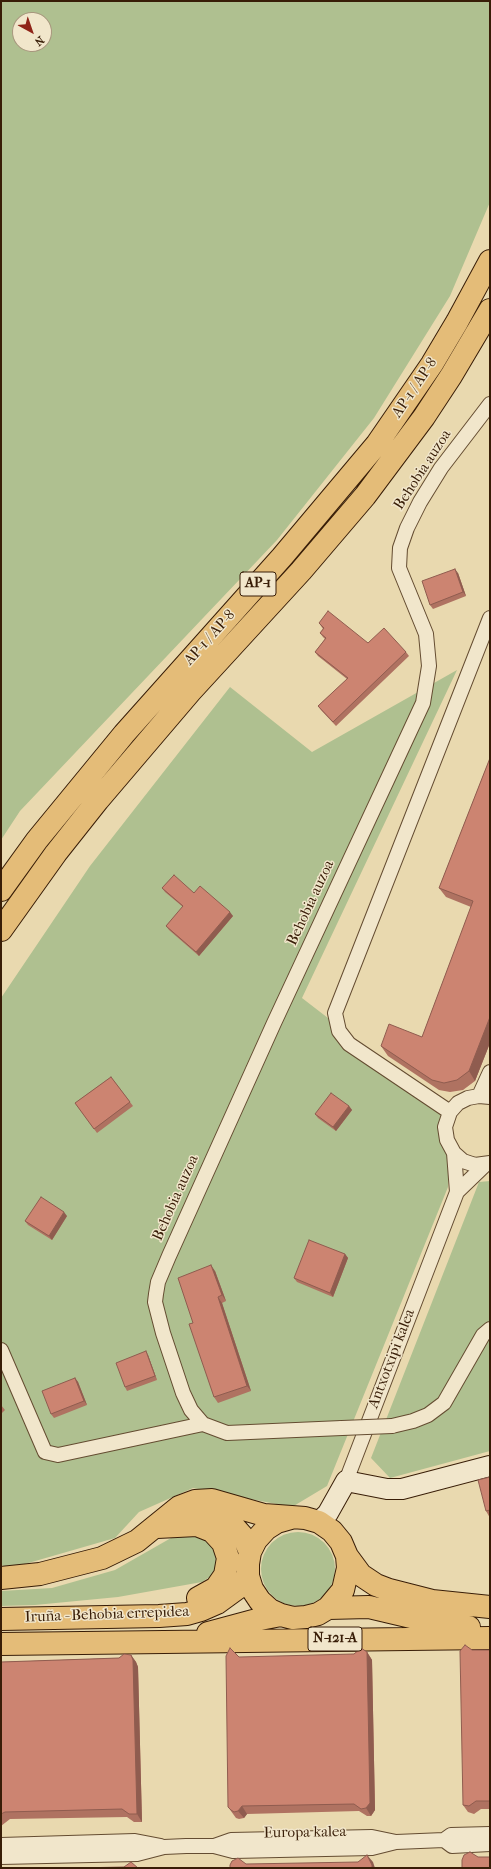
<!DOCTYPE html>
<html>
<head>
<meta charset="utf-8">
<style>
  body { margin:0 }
  #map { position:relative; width:491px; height:1869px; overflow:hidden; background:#e9d9af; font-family:"IM FELL French Canon",serif }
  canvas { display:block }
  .frame { position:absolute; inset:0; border:2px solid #381d07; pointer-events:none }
  .north { position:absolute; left:12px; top:12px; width:40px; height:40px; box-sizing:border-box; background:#f1e6cb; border:1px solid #a7967d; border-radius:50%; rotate:140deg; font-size:11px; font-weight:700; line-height:16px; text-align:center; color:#381d07 }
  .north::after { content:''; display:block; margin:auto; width:14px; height:18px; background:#8f2418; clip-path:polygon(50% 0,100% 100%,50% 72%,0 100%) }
</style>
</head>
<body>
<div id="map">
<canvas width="491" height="1869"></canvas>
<div class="frame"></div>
<div class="north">N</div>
</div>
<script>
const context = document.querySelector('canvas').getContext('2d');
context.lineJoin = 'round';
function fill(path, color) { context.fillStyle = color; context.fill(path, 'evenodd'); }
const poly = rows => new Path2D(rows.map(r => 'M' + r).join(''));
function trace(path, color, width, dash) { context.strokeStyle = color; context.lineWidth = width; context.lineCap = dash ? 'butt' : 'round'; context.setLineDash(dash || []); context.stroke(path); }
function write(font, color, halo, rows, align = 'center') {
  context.font = font + ' "IM FELL French Canon",serif'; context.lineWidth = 3; context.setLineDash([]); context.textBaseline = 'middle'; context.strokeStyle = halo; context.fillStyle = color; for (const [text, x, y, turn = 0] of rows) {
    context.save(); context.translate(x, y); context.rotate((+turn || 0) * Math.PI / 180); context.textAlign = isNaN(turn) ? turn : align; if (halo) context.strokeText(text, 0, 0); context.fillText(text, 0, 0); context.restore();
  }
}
fill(poly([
  [1,1,490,1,490,202,450,296,374,418,277,540,20,811,1,840],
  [20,20,44,20,44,44,20,44],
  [457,670,302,998,450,1112,448,1187,327,1486,292,1507,193,1488,139,1512,115,1538,11,1568,1,1565,1,998,90,866,230,687,312,752],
  [490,1181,490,1451,390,1478,371,1458,479,1182],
  '261 1569a37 37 0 1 1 74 0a37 37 0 1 1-74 0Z',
  [178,1534,207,1536,219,1560,213,1575,202,1582,118,1597,35,1605,1,1606,1,1591,52,1588,115,1570]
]), '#afc090');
const street = poly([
  [479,1096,490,1072],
  [490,1097,479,1096,468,1098,458,1103,450,1112,445,1127,447,1140,454,1153,463,1161,475,1165,490,1163],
  [450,1112,349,1044,339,1031,335,1013,490,618],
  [457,1192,485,1165],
  [1,1350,45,1452,58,1455,203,1424],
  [392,1426,413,1421,428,1415,444,1403,483,1335,490,1329],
  [342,1428,227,1433,203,1424,191,1410,183,1393,163,1333,155,1302,156,1294,158,1282,169,1256,274,1023,423,703,429,666,426,634,399,568,400,548,407,528,420,502,441,468,490,404],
  [346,1481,457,1192,454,1153],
  [444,1840,451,1835,490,1834],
  [1,1845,135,1841,161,1846],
  [214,1846,231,1840,372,1837,396,1842,444,1840,452,1846,490,1844],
  [1,1857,137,1854,164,1847,186,1846,214,1846,233,1851,372,1848,396,1842]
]);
const secondary = poly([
  [319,1522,328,1513,346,1481,387,1489,402,1489,490,1466]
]);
const highway = poly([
  [1,890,37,840,124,734,282,557,377,444,432,364,457,322,490,261],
  [1,930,56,853,98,800,190,692,301,571,365,496,424,417,451,376,490,310],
  [198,1515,207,1514,219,1517,229,1521,244,1538,250,1552],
  [157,1527,197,1525,212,1531,223,1543,228,1558,225,1575,216,1588,198,1598],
  [347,1556,361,1575,376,1585,389,1590,432,1601,490,1607],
  [1,1578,40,1574,102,1558,137,1541,179,1507,195,1501,212,1500,264,1515,305,1518,319,1522,332,1531,341,1542,347,1556,348,1568,343,1590,328,1608,318,1614,306,1617,293,1618,281,1615,270,1610,260,1601,252,1589,248,1576,248,1564,250,1552,256,1540,266,1529,277,1522,291,1518],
  [328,1608,369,1607,424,1620,469,1627],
  [1,1619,159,1616,187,1614,201,1610,217,1603,239,1587,248,1576],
  [208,1633,260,1619,281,1615],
  [1,1644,490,1638]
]);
trace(street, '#644c31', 16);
trace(secondary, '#381d07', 22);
trace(highway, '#381d07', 24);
trace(street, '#f1e6cb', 14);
trace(secondary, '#f1e6cb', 20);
trace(highway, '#e4bc78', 22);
const streetBridge = poly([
  [342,1428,392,1426]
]);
trace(streetBridge, '#644c31', 16, []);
trace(streetBridge, '#f1e6cb', 14);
fill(poly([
  [458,573,466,596,433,609,430,605],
  [319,623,368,643,406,652,409,656,336,726,321,710,318,706,347,679,318,656,315,652,325,639,323,637,320,633,323,629],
  [490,758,490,1043,475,1081,463,1090,450,1092,439,1090,388,1056,381,1046,422,1037,471,907,446,897,439,888],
  [162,888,194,893,233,916,199,956,169,930,166,926,183,907,165,892],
  [111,1077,133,1106,97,1133,75,1103],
  [349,1106,352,1110,336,1131,318,1118,315,1114],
  [67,1216,52,1240,28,1225,25,1221],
  [345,1254,348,1258,333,1297,297,1282,294,1278],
  [215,1271,226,1301,222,1303,251,1391,218,1403,214,1397,193,1323],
  [148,1355,157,1380,127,1391,125,1387],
  [75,1378,78,1382,87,1405,54,1418,51,1414],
  [1,1405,5,1410,1,1414],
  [490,1477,490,1518,486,1511],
  [472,1650,490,1650,490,1809,481,1809,474,1814,468,1812,463,1805],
  [367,1652,372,1660,375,1810,371,1816,367,1816,359,1811,247,1814,244,1818,239,1819,236,1818,228,1807,354,1654],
  [131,1655,136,1662,138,1667,142,1822,134,1822,127,1817,10,1819,1,1826,1,1662,119,1658]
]), '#af7261');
fill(poly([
  [455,569,458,573,466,596,463,592],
  [230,912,233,916,199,956,196,952],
  [490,1017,490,1043,475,1081,469,1071],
  [349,1106,352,1110,336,1131,333,1127],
  [64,1212,67,1216,52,1240,49,1236],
  [345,1254,348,1258,333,1297,330,1293],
  [211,1265,215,1271,226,1301,222,1295],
  [218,1297,222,1303,251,1391,247,1386],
  [146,1351,148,1355,157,1380,155,1376],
  [75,1378,78,1382,87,1405,84,1401],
  [367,1652,372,1660,375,1810,371,1816,366,1808],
  [131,1655,136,1662,138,1667,142,1822,137,1814],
  [242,1806,247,1814,244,1818,238,1811],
  [367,1855,373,1862,375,1868,372,1868]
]), '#8f5c4f');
const building = poly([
  [455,569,463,592,430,605,422,581,455,569],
  [328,611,368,643,384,628,406,652,333,722,318,706,348,678,315,652,326,638,320,633,324,628,319,623,328,611],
  [490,758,490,1017,469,1071,457,1080,444,1083,432,1080,381,1046,389,1024,422,1037,473,901,439,888,490,758],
  [174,875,194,893,200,886,230,912,196,952,166,926,183,906,162,888,174,875],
  [111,1077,130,1102,94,1129,75,1103,111,1077],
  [331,1093,349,1106,333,1127,315,1114,331,1093],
  [41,1197,64,1212,49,1236,25,1221,41,1197],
  [309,1240,345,1254,330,1293,294,1278,309,1240],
  [211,1265,222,1295,218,1297,247,1386,214,1397,189,1324,193,1323,178,1278,211,1265],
  [146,1351,155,1376,125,1387,116,1363,146,1351],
  [75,1378,84,1401,51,1414,42,1391,75,1378],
  [490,1477,490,1510,486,1511,478,1480,490,1477],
  [465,1645,472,1650,490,1650,490,1801,476,1801,469,1806,463,1805,460,1651,465,1645],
  [230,1648,239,1657,354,1654,361,1648,367,1652,370,1803,366,1808,361,1809,354,1804,242,1806,238,1811,234,1812,231,1810,228,1807,226,1656,230,1648],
  [124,1654,131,1655,133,1660,137,1814,129,1814,122,1809,5,1812,1,1814,1,1662,119,1658,124,1654],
  [470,1852,478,1857,490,1857,490,1868,462,1868,462,1860,464,1855,470,1852],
  [367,1855,372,1865,372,1868,230,1868,230,1865,232,1861,238,1858,246,1864,358,1862,367,1855],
  [131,1862,138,1868,76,1868,124,1867,131,1862]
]);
fill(building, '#cc8471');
trace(building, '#8f5c4f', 1);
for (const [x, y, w] of [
  [258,584,36],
  [335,1639,54]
]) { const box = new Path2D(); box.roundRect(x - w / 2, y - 12, w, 24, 3); context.fillStyle = '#f1e6cb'; context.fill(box); trace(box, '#381d07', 1); }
write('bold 14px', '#381d07', null, [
  ["AP-1",258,584],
  ["N-121-A",335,1639]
]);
write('15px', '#381d07', '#f1e6cb', [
  ["AP-1 / AP-8",415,388,-56],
  ["Behobia auzoa",423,470,-57],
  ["AP-1 / AP-8",210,638,-48],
  ["Behobia auzoa",311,903,-65],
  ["Behobia auzoa",176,1198,-66],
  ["Antxotxipi kalea",392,1359,-69],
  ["Iruña - Behobia errepidea",107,1615,-2],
  ["Europa kalea",305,1833,-1]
]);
</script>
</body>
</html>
